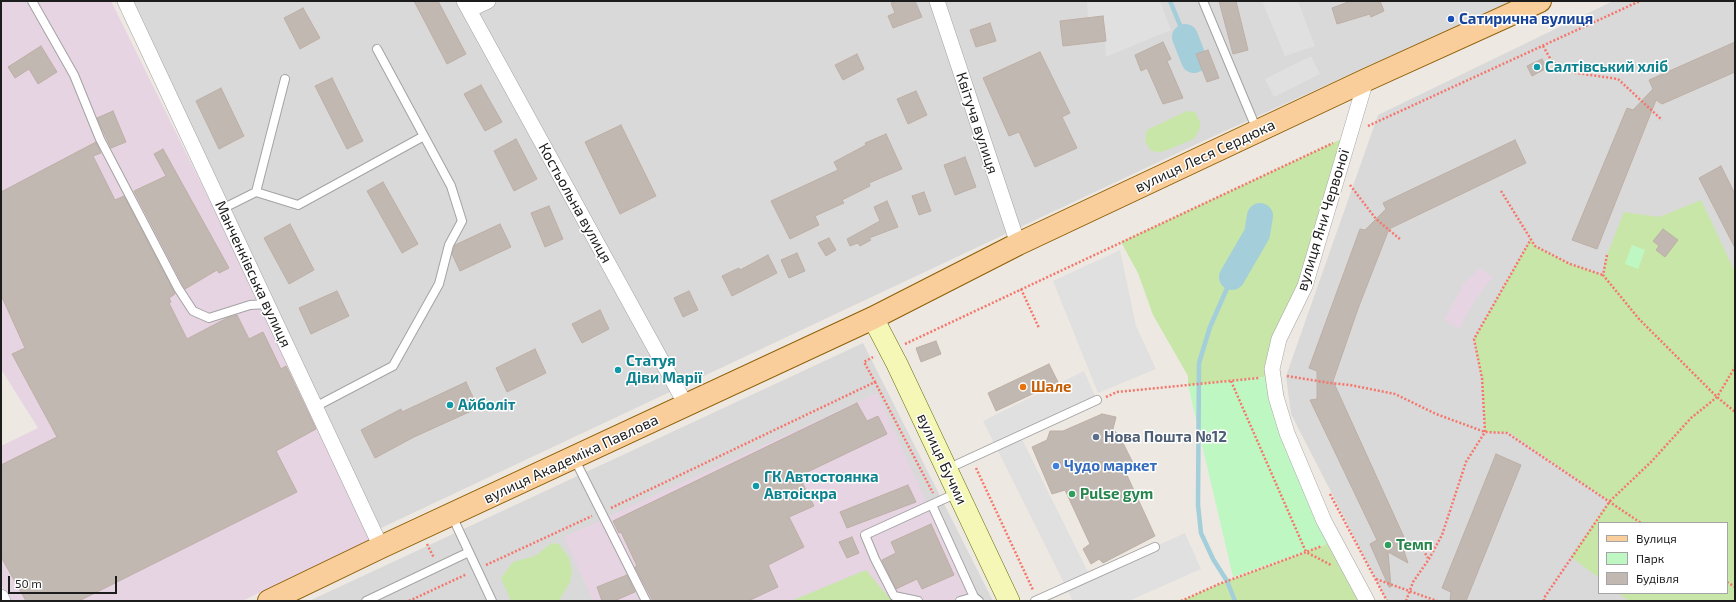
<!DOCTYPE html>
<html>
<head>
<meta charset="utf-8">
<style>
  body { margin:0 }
  #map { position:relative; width:1736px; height:602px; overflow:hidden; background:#ede9e2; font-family:"Exo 2",sans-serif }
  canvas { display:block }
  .frame { position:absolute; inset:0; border:2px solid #1c1c1c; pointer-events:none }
  .legend { position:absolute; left:1598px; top:522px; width:130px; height:72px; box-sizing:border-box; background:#fff; border:1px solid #a4a4a4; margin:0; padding:5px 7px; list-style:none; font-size:12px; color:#1c1c1c }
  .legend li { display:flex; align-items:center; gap:8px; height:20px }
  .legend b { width:20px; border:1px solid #a4a4a4 }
  .scale { position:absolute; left:8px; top:576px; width:109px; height:18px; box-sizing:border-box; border:2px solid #1c1c1c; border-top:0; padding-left:5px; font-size:12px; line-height:14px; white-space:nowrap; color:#1c1c1c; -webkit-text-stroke:3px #fff; paint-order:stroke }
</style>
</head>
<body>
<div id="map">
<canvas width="1736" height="602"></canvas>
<div class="frame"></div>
<ul class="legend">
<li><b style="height:5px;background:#f9ce9b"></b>Вулиця</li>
<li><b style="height:11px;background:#bff7c2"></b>Парк</li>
<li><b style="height:11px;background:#c1b8b1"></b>Будівля</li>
</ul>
<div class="scale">50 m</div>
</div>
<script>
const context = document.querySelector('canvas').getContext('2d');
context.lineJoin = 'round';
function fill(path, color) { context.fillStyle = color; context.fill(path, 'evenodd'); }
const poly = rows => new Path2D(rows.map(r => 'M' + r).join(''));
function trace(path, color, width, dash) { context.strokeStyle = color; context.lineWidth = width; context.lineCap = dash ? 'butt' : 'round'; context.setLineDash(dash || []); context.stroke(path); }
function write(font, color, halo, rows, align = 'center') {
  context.font = font + ' "Exo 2",sans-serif'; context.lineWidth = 3; context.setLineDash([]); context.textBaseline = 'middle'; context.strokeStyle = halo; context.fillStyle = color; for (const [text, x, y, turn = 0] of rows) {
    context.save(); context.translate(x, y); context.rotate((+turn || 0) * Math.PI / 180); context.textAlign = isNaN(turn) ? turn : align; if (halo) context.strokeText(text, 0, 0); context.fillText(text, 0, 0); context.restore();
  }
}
fill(poly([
  [118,1,1511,1,1201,142,381,528],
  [1613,1,1735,1,1735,601,1387,601,1291,414,1286,376,1378,115],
  [1599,523,1727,523,1727,593,1599,593],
  [863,343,993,601,309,601]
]), '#dad9d9');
fill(poly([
  [1,1,111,1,376,537,242,601,10,601,1,584,1,446,38,428,1,369],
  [1480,268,1493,277,1476,298,1459,329,1444,320,1464,283],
  [877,393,971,601,892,601,865,570,791,601,593,601,564,537]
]), '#e6d4e3');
fill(poly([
  [1187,111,1195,112,1200,122,1200,128,1194,139,1162,152,1151,151,1145,141,1147,130],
  [1350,135,1273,376,1188,385,1188,376,1153,315,1138,273,1121,242],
  [1701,200,1735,272,1735,601,1629,601,1618,593,1727,593,1727,523,1599,523,1599,578,1571,557,1609,501,1509,432,1485,432,1482,378,1474,339,1531,239,1535,246,1570,264,1603,275,1607,255,1624,212,1659,217],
  [1335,541,1368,601,1181,601,1219,584],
  [552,543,559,544,569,558,572,571,570,582,560,599,561,601,511,601,501,578,513,562,535,556],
  [866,570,892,601,791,601]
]), '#c8e6a8');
fill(poly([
  [1632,245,1645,250,1638,269,1625,264],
  [1273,376,1335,541,1233,577,1188,385]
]), '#bff7c2');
fill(poly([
  [1087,1,1160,1,1171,30,1106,57,1103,16,1088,18],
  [1262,1,1298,1,1315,46,1285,56],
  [1311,56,1320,74,1274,97,1265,79],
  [1120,250,1136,326,1156,369,1098,393,1053,281],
  [1084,371,1097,400,1020,435,1090,576,1185,533,1201,569,1129,601,1073,601,983,421]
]), '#e0e0e0');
trace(poly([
  [1170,1,1185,37],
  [1232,277,1210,327,1199,363,1198,505,1201,533,1213,559,1227,581,1235,601]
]), '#a3ceda', 4.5);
trace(poly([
  [1185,37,1194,60],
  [1232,277,1257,234,1260,216]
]), '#a3ceda', 26);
const building = poly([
  [414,1,438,1,466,54,447,64,414,1],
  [897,1,915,1,922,17,893,28,888,16,895,13,891,3,897,1],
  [1219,1,1236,1,1248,50,1233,54,1219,1],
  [1351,1,1380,1,1384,11,1371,17,1370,14,1337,24,1332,8,1351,1],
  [303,8,320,38,300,49,284,18,303,8],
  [1103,16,1106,41,1063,46,1060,21,1103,16],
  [990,23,996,41,976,47,970,30,990,23],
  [1163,42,1171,59,1167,61,1183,98,1163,104,1147,68,1141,71,1135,55,1163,42],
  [1735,42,1735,72,1662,104,1656,100,1597,249,1572,240,1627,108,1633,110,1653,89,1649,80,1735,42],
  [41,46,57,72,38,84,29,69,15,78,8,67,41,46],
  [1208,50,1219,78,1207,82,1196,54,1208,50],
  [1040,52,1070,113,1062,117,1077,148,1035,167,1019,132,1009,136,983,78,1040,52],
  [857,54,864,69,843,80,835,65,857,54],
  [1542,59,1547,68,1532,76,1527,66,1542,59],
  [332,78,363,141,347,149,315,86,332,78],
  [481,85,502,122,485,131,464,94,481,85],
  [221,88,244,136,219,149,196,101,221,88],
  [916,91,927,115,908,124,897,99,916,91],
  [113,111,126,142,111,148,97,118,113,111],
  [621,125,656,196,620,214,585,142,621,125],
  [886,134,902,169,869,183,870,186,842,200,844,203,815,216,819,225,790,239,771,201,838,170,834,162,866,145,865,143,886,134],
  [516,139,537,179,514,191,494,151,516,139],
  [1515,140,1526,163,1389,229,1359,306,1333,381,1408,546,1403,548,1408,563,1388,552,1391,587,1389,587,1370,544,1377,540,1310,400,1317,399,1317,371,1309,368,1360,229,1365,230,1386,209,1383,203,1515,140],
  [96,142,101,153,93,156,115,200,124,196,175,294,169,298,171,302,169,303,187,339,227,318,237,315,249,339,263,332,281,369,286,366,316,429,276,451,297,492,79,601,26,601,1,557,1,465,57,437,12,354,25,348,1,295,1,192,96,142],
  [163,149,229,268,219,273,217,270,185,289,134,191,166,176,154,154,163,149],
  [965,157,976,187,955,195,944,165,965,157],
  [1721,166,1735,194,1735,248,1699,178,1721,166],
  [383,182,418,244,402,253,367,191,383,182],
  [924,192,931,211,919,215,912,196,924,192],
  [887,201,898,227,869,238,871,240,860,246,858,243,850,246,847,239,880,221,874,207,887,201],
  [549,206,563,239,545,247,531,213,549,206],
  [290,224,314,270,289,284,264,238,290,224],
  [500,224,511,247,460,271,452,254,455,245,500,224],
  [1663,229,1678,240,1665,257,1656,250,1659,246,1653,241,1663,229],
  [829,238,836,250,826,256,818,243,829,238],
  [797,253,805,271,789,278,781,260,797,253],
  [768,255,777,273,732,296,722,276,739,268,740,270,768,255],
  [337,291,349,316,311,334,299,308,337,291],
  [689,291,698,310,683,317,674,298,689,291],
  [600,310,609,329,582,343,572,324,600,310],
  [936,341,941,354,921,362,916,348,936,341],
  [535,349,546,373,507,392,496,368,535,349],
  [1049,364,1058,382,996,411,988,393,1049,364],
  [466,382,478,408,414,437,375,458,361,430,401,409,402,412,466,382],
  [857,403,867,421,878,416,887,434,799,476,814,506,789,517,804,547,768,565,778,587,748,601,653,601,635,567,637,566,621,532,619,533,613,521,857,403],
  [1102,414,1116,417,1113,429,1120,437,1134,465,1126,473,1155,536,1103,563,1099,559,1091,564,1083,549,1090,544,1065,490,1052,494,1032,447,1047,440,1050,431,1063,431,1102,414],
  [1496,454,1521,465,1466,601,1450,601,1451,592,1442,588,1496,454],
  [908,485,916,502,847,528,840,512,908,485],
  [931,524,954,575,922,589,917,579,896,589,882,560,896,553,891,542,931,524],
  [852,537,859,553,847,558,839,542,852,537],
  [627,575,635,592,614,601,602,601,597,587,627,575]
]);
fill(building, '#c1b8b1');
trace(building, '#beafa5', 1);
const lane = poly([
  [32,1,74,75,100,139,178,288,193,311,209,318,250,305,267,304],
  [1203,1,1257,130],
  [256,192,285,79],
  [222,209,256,192,298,205,424,136],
  [315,407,393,366,439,284,449,245,462,221,451,186,377,49],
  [574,458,646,601],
  [947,469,1097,400],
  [932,505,974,597],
  [452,516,492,601],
  [366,601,469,552],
  [918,601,894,596,875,559,865,535,957,493],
  [960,601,974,597,979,601],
  [1035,601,1155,547]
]);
const street = poly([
  [125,1,381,547],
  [464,1,686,405],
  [937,1,1018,244],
  [469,10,488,1],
  [1366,80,1305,286,1279,339,1272,369,1276,397,1287,433,1324,521,1367,601],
  [1,597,3,601]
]);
const secondary = poly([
  [873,318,897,364,1009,601]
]);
const primary = poly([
  [269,601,381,547,873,318,1018,244,1366,80,1540,1]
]);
trace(lane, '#a3a3a3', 10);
trace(street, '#a3a3a3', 16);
trace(secondary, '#656e08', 22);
trace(primary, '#8f5e05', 24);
trace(poly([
  [1543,46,1551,60,1563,71,1618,79,1662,120],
  [1368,126,1640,1],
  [1350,185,1376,219,1401,240],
  [1501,191,1535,246,1570,264,1603,275],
  [1607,255,1603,275,1639,319,1717,397,1735,412],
  [1021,289,1039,328],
  [905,344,1333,143],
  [1287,376,1330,383,1350,385,1395,394,1436,414,1485,432,1507,433,1641,523],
  [1231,381,1306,552,1322,546],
  [875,382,933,493],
  [1106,397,1117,392,1259,378],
  [976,468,1033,590],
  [1330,494,1387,601],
  [611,508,875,382,864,362,873,357],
  [1419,543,1428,558],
  [427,544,434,558],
  [486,565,592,516],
  [1376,579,1437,601],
  [1727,582,1735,587],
  [409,601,467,574],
  [1181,601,1219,584,1306,552,1331,565],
  [1406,601,1413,582,1429,559,1442,535,1466,462,1485,432,1482,378,1474,339,1531,239],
  [1544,601,1544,598,1610,501,1651,462,1691,418,1717,397,1735,367]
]), '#f5766b', 2.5, [2, 2]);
trace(lane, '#fff', 8);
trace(street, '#fff', 15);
trace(secondary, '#f5f7b6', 21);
trace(primary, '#f9ce9b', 22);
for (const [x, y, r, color] of [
  [1451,19,4,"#1a4fb4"],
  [1537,67,4,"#0f9aa8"],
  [618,370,4,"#0f9aa8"],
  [1023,387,4,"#e8710a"],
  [450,405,4,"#0f9aa8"],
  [1096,437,4,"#5c6f8a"],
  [1056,466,4,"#3f7fe0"],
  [756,486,4,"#0f9aa8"],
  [1072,494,4,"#2e9e5b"],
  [1388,545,4,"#2e9e5b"]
]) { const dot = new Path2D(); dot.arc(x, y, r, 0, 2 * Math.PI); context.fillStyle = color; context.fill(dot); trace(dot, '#fff', 1.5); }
write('bold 15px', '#164399', '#fff', [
  ["Сатирична вулиця",1459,19]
], 'left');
write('bold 15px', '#0d838f', '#fff', [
  ["Салтівський хліб",1545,67],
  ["Статуя",626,361],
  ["Діви Марії",626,378],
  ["Айболіт",458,405],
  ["ГК Автостоянка",764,477],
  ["Автоіскра",764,494]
], 'left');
write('15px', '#1c1c1c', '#fff', [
  ["Квітуча вулиця",977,123,72],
  ["вулиця Леся Сердюка",1205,156,-25],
  ["Костьольна вулиця",575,203,61],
  ["вулиця Яни Червоної",1323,220,-73],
  ["Манченківська вулиця",253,274,65],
  ["вулиця Академіка Павлова",571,459,-25],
  ["вулиця Бучми",942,459,65]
]);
write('bold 15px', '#c56008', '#fff', [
  ["Шале",1031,387]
], 'left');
write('bold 15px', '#4e5e75', '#fff', [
  ["Нова Пошта №12",1104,437]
], 'left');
write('bold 15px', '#366cbe', '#fff', [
  ["Чудо маркет",1064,466]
], 'left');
write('bold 15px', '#27864d', '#fff', [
  ["Pulse gym",1080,494],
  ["Темп",1396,545]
], 'left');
</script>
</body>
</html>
